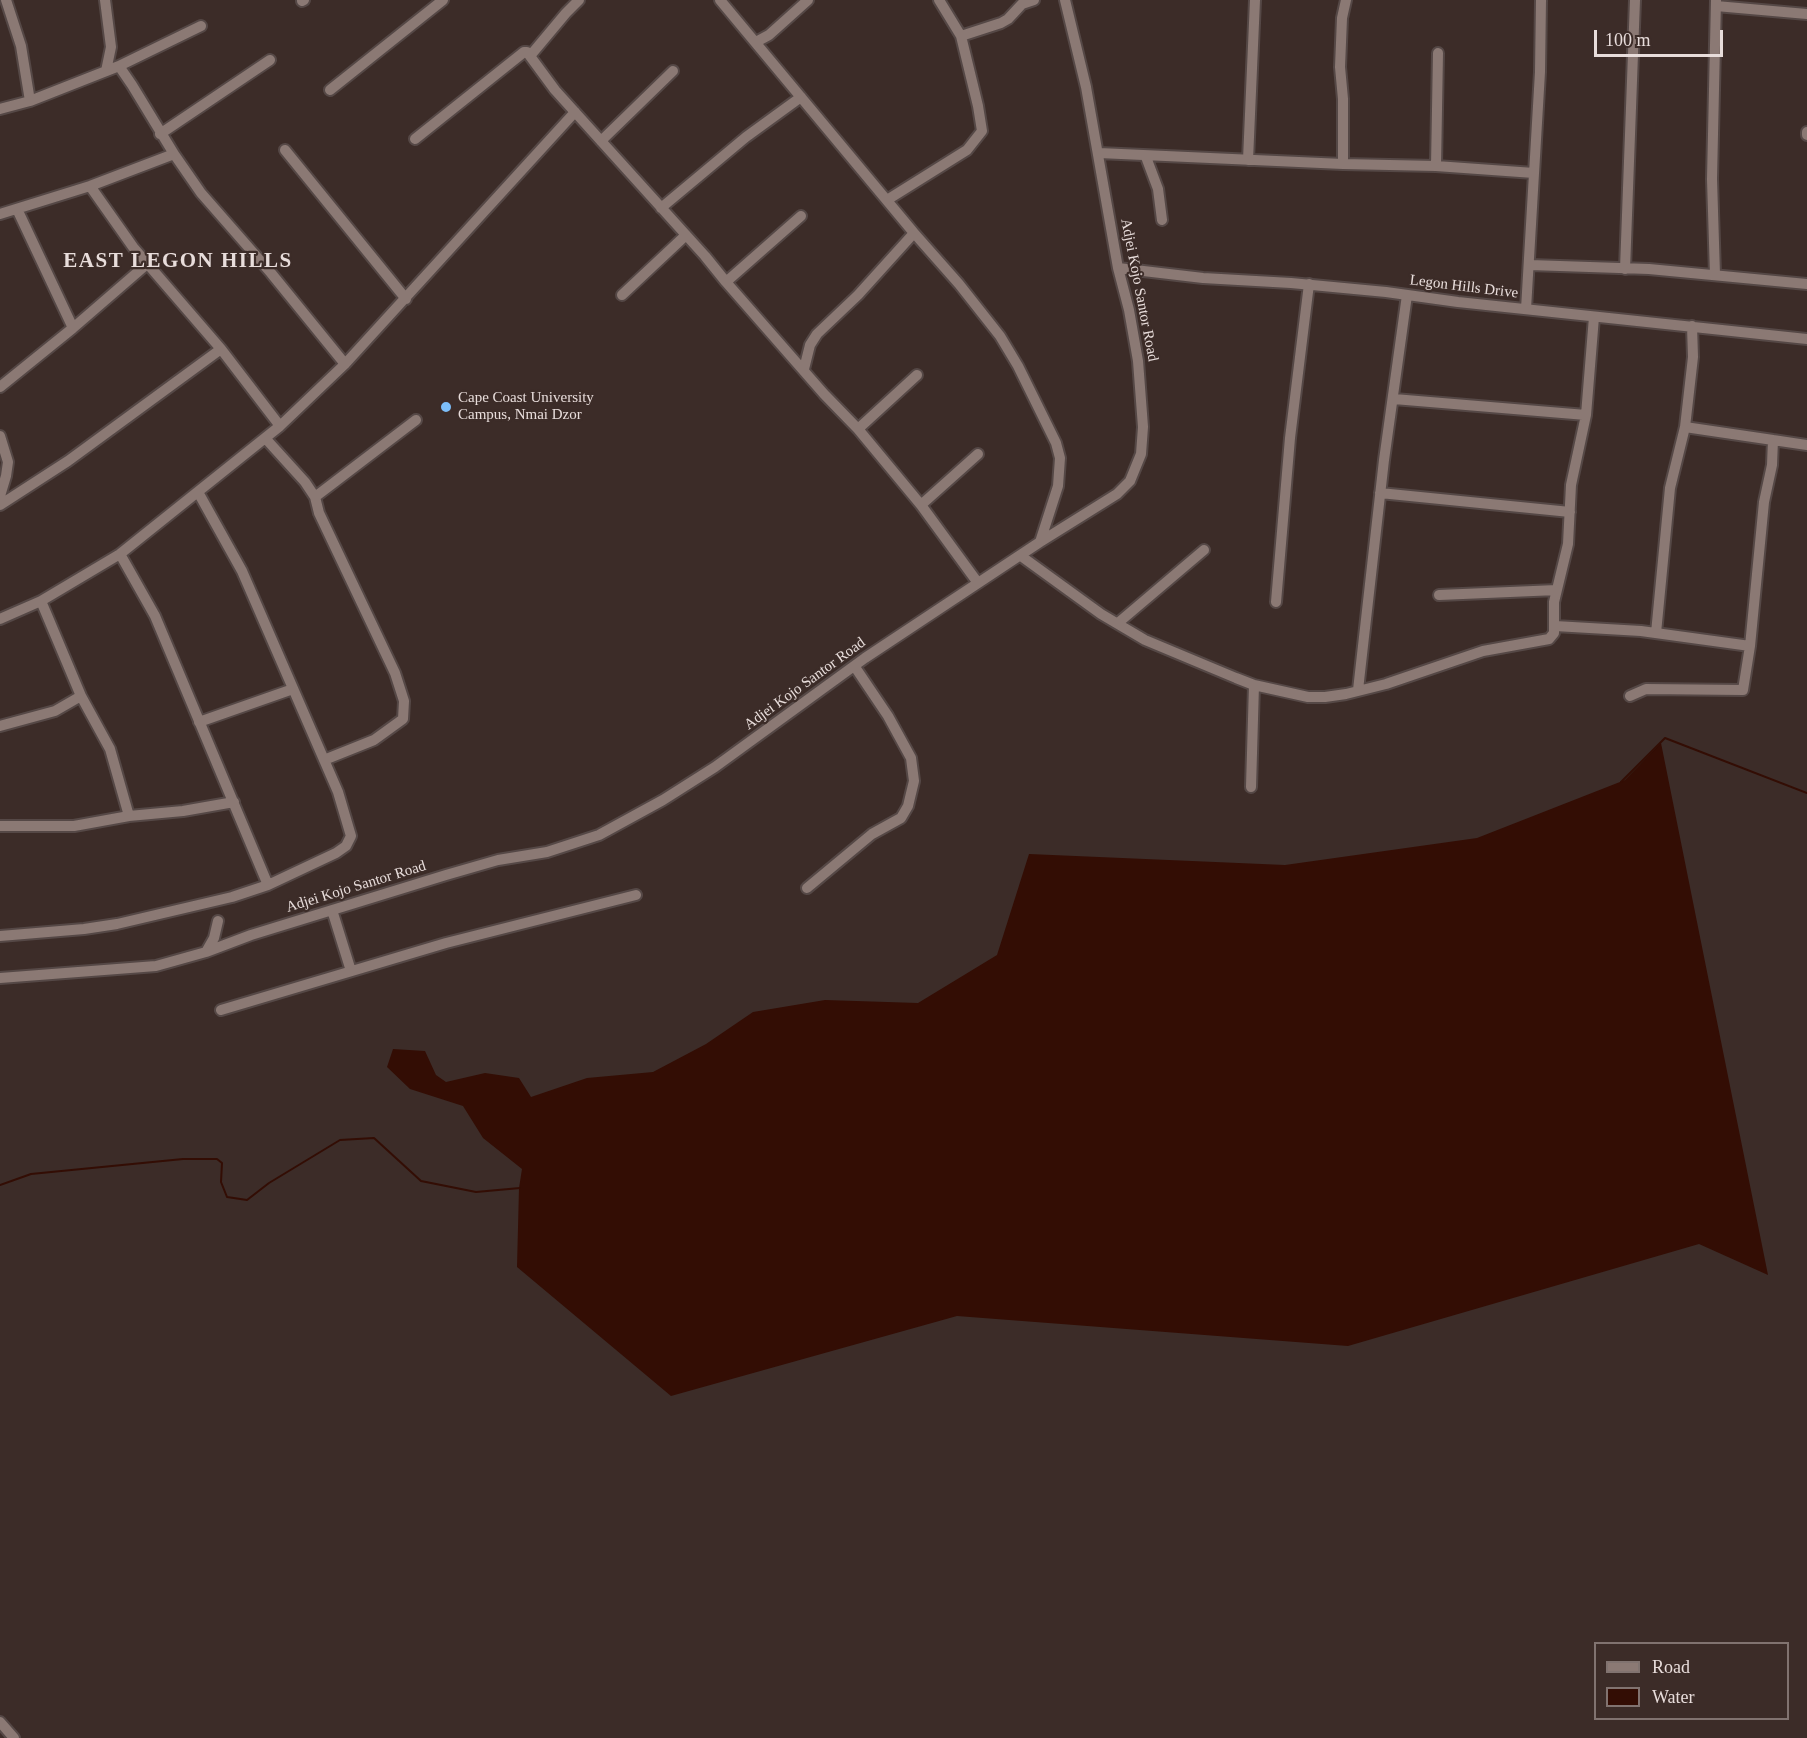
<!DOCTYPE html>
<html>
<head>
<meta charset="utf-8">
<style>
  body { margin:0 }
  #map { position:relative; width:1807px; height:1738px; overflow:hidden; background:#3c2c28; font-family:Georgia,serif }
  canvas { display:block }
  .legend { position:absolute; left:1594px; top:1642px; width:195px; height:78px; box-sizing:border-box; background:#3c2c28; border:2px solid #817370; margin:0; padding:8px 10px; list-style:none; font-size:18px; color:#e8dddb }
  .legend li { display:flex; align-items:center; gap:12px; height:30px }
  .legend b { width:30px; border:2px solid #817370 }
  .scale { position:absolute; left:1594px; top:30px; width:129px; height:27px; box-sizing:border-box; border:3px solid #e8dddb; border-top:0; padding-left:8px; font-size:18px; line-height:21px; white-space:nowrap; color:#e8dddb; -webkit-text-stroke:4px #3c2c28; paint-order:stroke }
</style>
</head>
<body>
<div id="map">
<canvas width="1807" height="1738"></canvas>
<ul class="legend">
<li><b style="height:8px;background:#8b7974"></b>Road</li>
<li><b style="height:16px;background:#330d04"></b>Water</li>
</ul>
<div class="scale">100 m</div>
</div>
<script>
const context = document.querySelector('canvas').getContext('2d');
context.lineJoin = 'round';
function fill(path, color) { context.fillStyle = color; context.fill(path, 'evenodd'); }
const poly = rows => new Path2D(rows.map(r => 'M' + r).join(''));
function trace(path, color, width, dash) { context.strokeStyle = color; context.lineWidth = width; context.lineCap = dash ? 'butt' : 'round'; context.setLineDash(dash || []); context.stroke(path); }
function write(font, color, halo, rows, align = 'center') {
  context.font = font + ' Georgia,serif'; context.lineWidth = 4.5; context.setLineDash([]); context.textBaseline = 'middle'; context.strokeStyle = halo; context.fillStyle = color; for (const [text, x, y, turn = 0] of rows) {
    context.save(); context.translate(x, y); context.rotate((+turn || 0) * Math.PI / 180); context.textAlign = isNaN(turn) ? turn : align; if (halo) context.strokeText(text, 0, 0); context.fillText(text, 0, 0); context.restore();
  }
}
fill(poly([
  [1661,743,1768,1275,1699,1244,1348,1346,957,1316,671,1396,517,1267,519,1188,522,1169,483,1138,463,1106,410,1089,387,1067,393,1049,425,1051,436,1075,446,1082,485,1073,519,1078,531,1097,587,1078,653,1072,706,1044,753,1012,825,1000,918,1003,997,955,1029,854,1285,865,1477,838,1625,780]
]), '#330d04');
trace(poly([
  [1621,782,1665,738,1807,793],
  [0,1185,31,1174,183,1159,217,1159,222,1163,221,1182,227,1197,247,1200,269,1183,340,1140,374,1138,421,1181,476,1192,520,1188]
]), '#330d04', 2);
const minor = poly([
  [6,0,21,46,30,101],
  [105,0,111,47,106,71],
  [720,0,914,233,959,284,1000,336,1018,366,1056,443,1060,458,1058,486,1040,542],
  [939,0,961,36,1001,23,1008,19,1022,4,1034,0],
  [302,1,304,0],
  [1716,6,1807,14],
  [756,42,769,35,808,0],
  [530,56,566,13,579,0],
  [119,66,201,26],
  [330,90,443,0],
  [0,109,30,101,119,66,132,85,174,154,201,193,271,273,345,364],
  [1807,132,1807,135],
  [160,134,270,60],
  [415,139,524,52,527,52,555,90,705,256,726,282,824,394,858,429,921,505,978,583],
  [601,141,673,71],
  [285,150,406,299],
  [1099,153,1343,164,1436,166,1534,173],
  [1146,157,1158,189,1162,220],
  [1248,160,1255,0],
  [1343,164,1343,99,1340,67,1342,18,1346,0],
  [1436,166,1438,53],
  [90,186,133,247,221,349,280,426],
  [887,200,967,150,982,131,978,106,961,36],
  [661,208,746,137,801,97],
  [17,209,73,328],
  [0,214,90,186,174,154],
  [1530,265,1649,269,1807,284],
  [1118,268,1203,278,1291,283,1386,292,1458,302,1807,339],
  [1625,269,1635,0],
  [1715,275,1712,179,1716,0],
  [726,282,801,216],
  [622,295,686,235],
  [1526,309,1540,72,1541,0],
  [804,369,810,345,817,334,858,295,914,233],
  [0,387,73,328,147,264],
  [1394,399,1586,415],
  [858,429,917,375],
  [0,436,8,462,6,476,0,496],
  [266,439,305,482,315,497,319,513,395,673,404,701,403,719,374,740,324,760],
  [1773,440,1807,445],
  [1380,493,1570,512],
  [315,497,416,420],
  [0,505,68,461,221,349],
  [921,505,978,454],
  [120,554,155,616,268,885],
  [1021,556,1101,614,1145,640,1236,678,1254,685,1308,697,1325,697,1346,694,1386,684,1483,651,1549,639,1554,633,1554,602,1568,544,1571,485,1586,415,1594,317],
  [1439,595,1557,590],
  [41,601,81,696,110,749,129,816],
  [1276,602,1290,438,1309,284],
  [0,619,41,601,120,554,280,426,345,364,575,112],
  [1118,623,1204,550],
  [1555,626,1641,631,1750,646],
  [1656,633,1670,488,1685,427,1693,357,1692,326],
  [1358,690,1384,460,1407,295],
  [1630,696,1646,689,1743,690,1750,646,1764,502,1772,465,1773,440,1685,427],
  [199,722,293,689],
  [0,726,55,711,81,696],
  [1251,787,1254,685],
  [0,826,74,826,129,816,183,811,234,802],
  [807,888,872,834,901,818,908,806,914,781,911,758,888,716,855,667],
  [332,910,351,971],
  [0,936,84,929,117,924,232,897,268,885,336,853,346,846,351,836,338,792,242,571,198,492],
  [206,952,214,938,218,921],
  [0,978,156,966,206,952,251,935,446,875,498,860,547,852,599,835,663,800,715,767,865,658,1040,542,1117,494,1130,481,1141,454,1143,427,1138,361,1129,310,1118,268,1086,87,1065,0],
  [221,1010,446,943,636,895],
  [0,1722,14,1738]
]);
trace(minor, '#554846', 14);
trace(minor, '#8b7974', 10);
for (const [x, y, r, color] of [
  [446,407,6,"#7dbef9"]
]) { const dot = new Path2D(); dot.arc(x, y, r, 0, 2 * Math.PI); context.fillStyle = color; context.fill(dot); trace(dot, '#3c2c28', 2); }
write('15px', '#e8dddb', '#3c2c28', [
  ["Legon Hills Drive",1464,287,7],
  ["Adjei Kojo Santor Road",1139,290,79],
  ["Adjei Kojo Santor Road",805,684,-36],
  ["Adjei Kojo Santor Road",356,887,-17]
]);
write('15px', '#e8dddb', '#3c2c28', [
  ["Cape Coast University",458,398],
  ["Campus, Nmai Dzor",458,415]
], 'left');
context.letterSpacing = '1.5px';
write('bold 21px', '#e8dddb', '#3c2c28', [
  ["EAST LEGON HILLS",178,262]
]);
context.letterSpacing = '0px';
</script>
</body>
</html>
